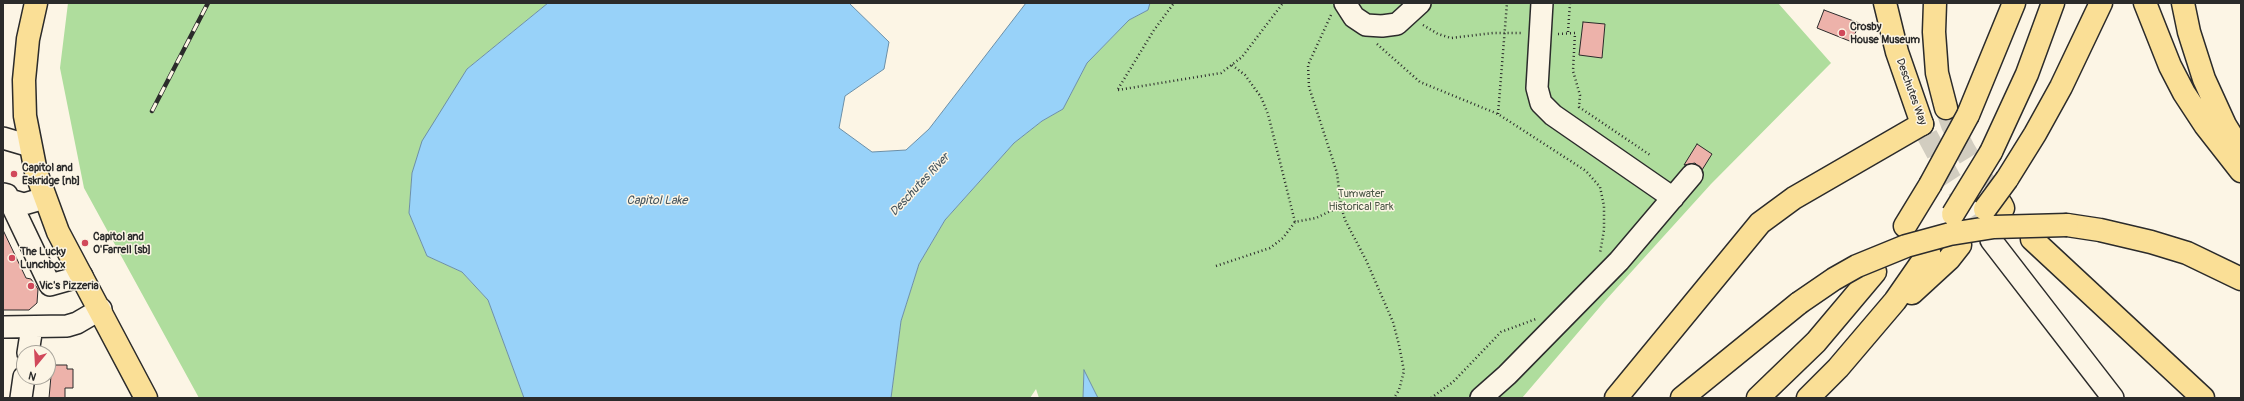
<!DOCTYPE html>
<html>
<head>
<meta charset="utf-8">
<style>
  body { margin:0 }
  #map { position:relative; width:2244px; height:401px; overflow:hidden; background:#fcf5e5; font-family:Pangolin,sans-serif }
  canvas { display:block }
  .frame { position:absolute; inset:0; border:4px solid #2b2b2b; pointer-events:none }
  .north { position:absolute; left:16px; top:345px; width:40px; height:40px; box-sizing:border-box; background:#fcf5e5; border:1px solid #a8a49b; border-radius:50%; rotate:198deg; font-size:11px; font-weight:700; line-height:16px; text-align:center; color:#2b2b2b }
  .north::after { content:''; display:block; margin:auto; width:14px; height:18px; background:#d1495b; clip-path:polygon(50% 0,100% 100%,50% 72%,0 100%) }
</style>
</head>
<body>
<div id="map">
<canvas width="2244" height="401"></canvas>
<div class="frame"></div>
<div class="north">N</div>
</div>
<script>
const context = document.querySelector('canvas').getContext('2d');
context.lineJoin = 'round';
function fill(path, color) { context.fillStyle = color; context.fill(path, 'evenodd'); }
const poly = rows => new Path2D(rows.map(r => 'M' + r).join(''));
function trace(path, color, width, dash) { context.strokeStyle = color; context.lineWidth = width; context.lineCap = dash ? 'butt' : 'round'; context.setLineDash(dash || []); context.stroke(path); }
function write(font, color, halo, rows, align = 'center') {
  context.font = font + ' Pangolin,sans-serif'; context.lineWidth = 3; context.setLineDash([]); context.textBaseline = 'middle'; context.strokeStyle = halo; context.fillStyle = color; for (const [text, x, y, turn = 0] of rows) {
    context.save(); context.translate(x, y); context.rotate((+turn || 0) * Math.PI / 180); context.textAlign = isNaN(turn) ? turn : align; if (halo) context.strokeText(text, 0, 0); context.fillText(text, 0, 0); context.restore();
  }
}
fill(poly([
  [68,3,548,3,467,69,412,173,409,213,427,256,462,272,488,300,524,398,199,398,84,188,60,68],
  [1150,3,1778,3,1831,63,1711,184,1605,301,1522,398,1098,398,1084,371,1083,398,1039,398,1036,389,1030,398,891,398,901,321,919,264,945,220,1014,143,1042,121,1063,109,1087,63,1129,20,1148,10]
]), '#afdd9d');
const water = poly([
  [548,3,849,3,889,42,884,69,845,96,839,128,872,152,906,150,929,129,1026,3,1150,3,1148,10,1129,20,1087,63,1063,109,1042,121,1014,143,945,220,919,264,901,321,891,398,524,398,488,300,462,272,427,256,409,213,412,173,422,141,467,69,548,3],
  [1084,370,1098,398,1083,398,1084,370]
]);
fill(water, '#98d2f9');
trace(water, '#6c8fa7', 1);
const building = poly([
  [1824,10,1859,23,1852,42,1817,28,1824,10],
  [1583,22,1605,24,1602,58,1579,55,1583,22],
  [1697,144,1712,154,1702,170,1695,163,1684,165,1697,144],
  [3,230,26,278,31,279,38,289,37,303,29,310,3,310,3,230],
  [52,365,67,365,67,369,73,369,73,388,65,388,65,398,49,398,52,365]
]);
fill(building, '#edb2aa');
trace(building, '#2b2b2b', 1);
trace(poly([
  [1927,135,1950,178,1991,240]
]), '#d2cdc0', 21, [21, 10]);
trace(poly([
  [1946,108,1952,125,1964,149,1981,177,2001,204]
]), '#d2cdc0', 22, [22, 11]);
const minor = poly([
  [1345,3,1354,17,1366,25,1382,26,1397,24,1420,3],
  [1542,3,1537,88,1541,103,1553,115,1673,198],
  [3,138,30,146],
  [3,194,7,195,50,285,82,276],
  [10,200,24,204,45,198],
  [1991,240,2113,398],
  [3,327,67,326,77,323,101,309],
  [28,353,32,327],
  [21,398,24,377],
  [1481,398,1507,375,1619,261,1692,175]
]);
const major = poly([
  [36,3,28,39,24,80,25,116,36,172,58,232,146,398],
  [1885,3,1897,52,1922,124]
]);
const highway = poly([
  [1935,3,1934,32,1937,73,1946,108],
  [2145,3,2170,66,2184,93,2205,125,2241,171],
  [2183,3,2189,32,2204,79,2225,125,2241,151],
  [1968,115,2014,3],
  [1991,152,2027,74,2053,3],
  [2007,179,2035,134,2061,87,2101,3],
  [2001,204,2003,208],
  [2067,225,2100,230,2151,242,2187,253,2241,279],
  [1905,226,1930,185],
  [2032,239,2203,398],
  [1912,293,1949,259,1960,245],
  [1616,398,1760,223,1794,198,1922,124],
  [1682,398,1799,303],
  [1758,398,1816,342,1875,272],
  [1808,398,1838,368,1895,301,1929,252]
]);
trace(minor, '#2b2b2b', 24);
trace(major, '#2b2b2b', 25);
trace(highway, '#2b2b2b', 25);
trace(poly([
  [1331,15,1308,65,1309,87,1337,173,1341,206,1345,220,1366,260,1393,322,1399,345,1404,371,1399,390,1394,398],
  [1423,25,1438,34,1451,38,1493,33,1522,33],
  [1568,32,1570,3],
  [1558,34,1575,33,1573,71,1580,95,1579,107,1650,155],
  [1377,44,1420,82,1498,114,1586,171,1600,187,1604,206,1604,230,1600,253],
  [1232,65,1245,75,1261,97,1268,114,1295,222],
  [1118,89,1154,30,1174,3],
  [1118,90,1221,73,1242,57,1283,3],
  [1498,114,1507,3],
  [1216,266,1270,248,1283,238,1295,222,1316,218,1341,206],
  [1431,398,1453,382,1501,332,1536,319]
]), '#2b2b2b', 2.5, [1, 3]);
trace(minor, '#fcf5e5', 21);
trace(major, '#fadf96', 22);
trace(highway, '#fadf96', 22);
const rail = poly([
  [152,111,208,3]
]);
trace(rail, '#2b2b2b', 4.5);
trace(rail, '#fcf5e5', 3, [9]);
const highwayBridge = poly([
  [1930,185,1968,115],
  [1985,209,2007,179],
  [1953,214,1991,152],
  [1799,303,1834,279,1857,266,1906,246,1950,234,1994,227,2067,225]
]);
trace(highwayBridge, '#2b2b2b', 25, []);
trace(highwayBridge, '#fadf96', 22);
for (const [x, y, r, color] of [
  [1842,33,4,"#d1495b"],
  [14,174,4,"#d1495b"],
  [85,243,4,"#d1495b"],
  [12,258,4,"#d1495b"],
  [31,286,4,"#d1495b"]
]) { const dot = new Path2D(); dot.arc(x, y, r, 0, 2 * Math.PI); context.fillStyle = color; context.fill(dot); trace(dot, '#fcf5e5', 1.5); }
write('bold 11px', '#2b2b2b', '#fcf5e5', [
  ["Crosby",1850,27],
  ["House Museum",1850,40],
  ["Capitol and",22,168],
  ["Eskridge [nb]",22,181],
  ["Capitol and",93,237],
  ["O'Farrell [sb]",93,250],
  ["The Lucky",20,252],
  ["Lunchbox",20,265],
  ["Vic's Pizzeria",39,286]
], 'left');
write('11px', '#2b2b2b', '#fcf5e5', [
  ["Deschutes Way",1911,92,70]
]);
write('11px', '#4c5848', '#fcf5e5', [
  ["Tumwater",1361,194],
  ["Historical Park",1361,207]
]);
write('italic 12px', '#46555e', '#fcf5e5', [
  ["Deschutes River",920,185,-47],
  ["Capitol Lake",657,201]
]);
</script>
</body>
</html>
